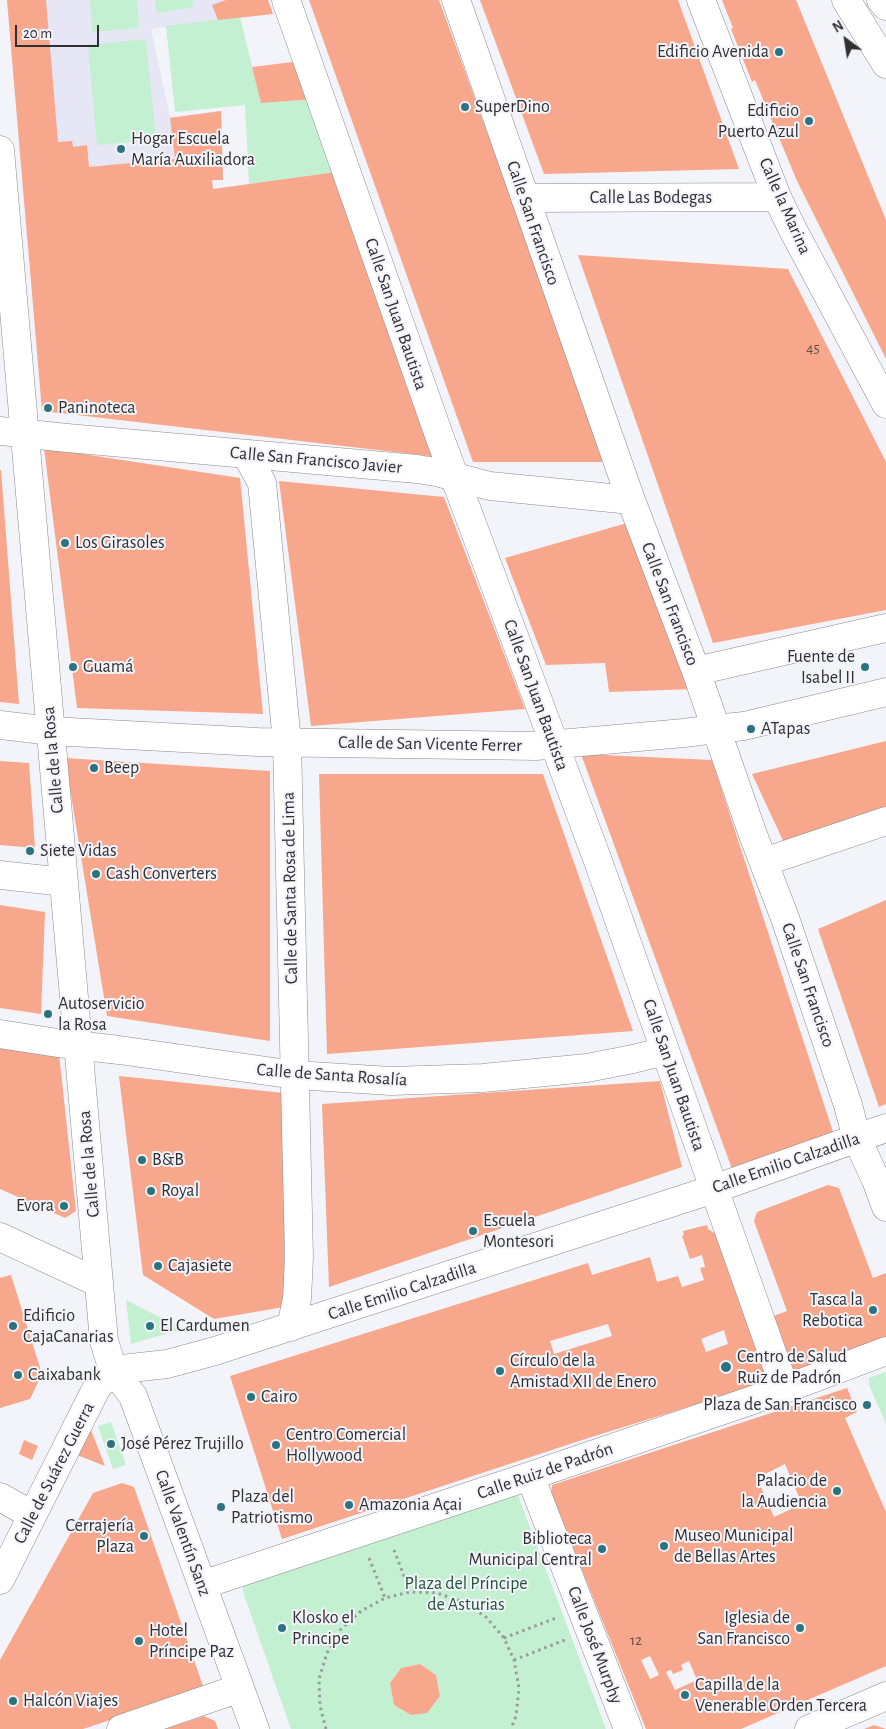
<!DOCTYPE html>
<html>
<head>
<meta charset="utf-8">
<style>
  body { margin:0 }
  #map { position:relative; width:886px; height:1729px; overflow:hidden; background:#f3f3fa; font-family:"Alegreya Sans",sans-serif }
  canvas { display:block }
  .north { position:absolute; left:821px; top:15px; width:50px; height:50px; -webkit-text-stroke:4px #f3f3fa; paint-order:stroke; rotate:329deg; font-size:14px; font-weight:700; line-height:20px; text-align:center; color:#303032 }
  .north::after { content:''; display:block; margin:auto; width:18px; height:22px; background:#303032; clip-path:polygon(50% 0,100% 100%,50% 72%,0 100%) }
  .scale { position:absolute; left:15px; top:25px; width:84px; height:22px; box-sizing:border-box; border:2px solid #303032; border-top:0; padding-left:6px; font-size:15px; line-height:18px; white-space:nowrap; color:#303032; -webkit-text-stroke:4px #f3f3fa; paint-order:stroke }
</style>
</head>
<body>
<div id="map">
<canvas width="886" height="1729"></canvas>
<div class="north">N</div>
<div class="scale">20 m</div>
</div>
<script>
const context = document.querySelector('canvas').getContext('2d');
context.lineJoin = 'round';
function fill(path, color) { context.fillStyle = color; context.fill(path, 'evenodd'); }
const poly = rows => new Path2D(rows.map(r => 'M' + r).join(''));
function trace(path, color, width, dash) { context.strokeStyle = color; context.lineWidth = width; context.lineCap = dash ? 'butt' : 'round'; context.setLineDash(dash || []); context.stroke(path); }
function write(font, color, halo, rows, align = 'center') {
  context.font = font + ' "Alegreya Sans",sans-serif'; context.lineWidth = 4; context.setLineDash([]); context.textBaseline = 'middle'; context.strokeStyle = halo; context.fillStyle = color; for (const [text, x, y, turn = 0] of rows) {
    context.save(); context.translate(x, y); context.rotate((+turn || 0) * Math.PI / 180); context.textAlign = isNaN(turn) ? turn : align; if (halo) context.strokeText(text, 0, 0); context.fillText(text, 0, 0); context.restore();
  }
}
fill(poly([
  [7,0,268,0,273,14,151,29,170,117,221,111,223,180,212,181,216,224,27,241]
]), '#e7e6f5');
fill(poly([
  [90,0,137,0,139,28,92,32],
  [155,0,192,0,194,7,157,13],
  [240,17,261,103,315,99,336,172,249,184,245,105,175,112,166,26],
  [146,39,156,140,97,145,88,45],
  [126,1300,183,1329,131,1344],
  [886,1372,886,1424,869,1385,869,1378],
  [111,1422,126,1465,113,1469,98,1426],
  [516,1490,606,1729,291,1729,243,1592,243,1583],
  [420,1664,436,1675,440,1696,427,1712,411,1715,394,1705,390,1683,401,1668]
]), '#c2f0d0');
fill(poly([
  [7,0,46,0,58,142,72,141,73,147,87,145,89,167,175,159,170,118,221,111,223,180,212,180,213,189,336,172,438,457,42,411],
  [226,0,268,0,273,14,218,20,212,5],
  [309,0,439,0,607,462,473,462],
  [480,0,678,0,739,169,544,174],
  [722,0,796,0,886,220,886,359,797,181,755,80,752,82,731,29,733,28],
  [301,61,315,99,261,103,252,67],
  [578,255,788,269,886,462,886,610,713,643],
  [44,448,240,478,263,714,77,708],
  [0,470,1,470,19,704,0,702],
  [279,481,444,497,525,709,311,726],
  [634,521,694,689,609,692,605,663,546,665,505,558],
  [886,741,886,810,786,847,752,774],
  [581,754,712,760,834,1135,732,1169],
  [65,758,270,771,270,1041,107,1016],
  [0,761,29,763,35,848,0,845],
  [319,774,543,774,633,1031,327,1054],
  [886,900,886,1104,879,1107,818,929],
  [0,905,45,912,41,1014,0,1008],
  [0,1046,59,1054,76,1211,65,1218,0,1189],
  [119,1076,284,1093,284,1307,214,1319,143,1275],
  [660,1081,682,1167,329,1287,322,1104],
  [828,1185,839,1188,873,1278,886,1273,886,1342,793,1377,771,1317,787,1311,754,1221,757,1212],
  [707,1225,708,1229,717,1235,771,1381,582,1440,282,1539,230,1376,588,1263,592,1275,650,1257,657,1282,678,1276,682,1287,704,1280,700,1268,705,1267,702,1255,690,1259,682,1236,684,1235,683,1231],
  [608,1324,612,1336,554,1354,550,1341],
  [724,1330,728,1344,706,1352,701,1339],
  [11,1275,42,1374,30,1399,0,1408,0,1278],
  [847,1388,857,1412,845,1418,886,1512,886,1666,741,1729,646,1729,551,1493,552,1485],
  [785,1464,802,1504,774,1517,757,1478],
  [650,1656,659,1675,650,1679,641,1660],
  [689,1661,697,1680,675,1690,666,1672,671,1670,673,1674,683,1670,681,1665],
  [91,1430,105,1466,77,1455],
  [24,1440,38,1446,32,1460,19,1454],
  [122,1483,134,1487,204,1689,83,1729,0,1729,0,1660,93,1493],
  [420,1664,436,1675,440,1696,427,1713,411,1715,394,1705,390,1683,401,1668],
  [204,1716,215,1721,218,1729,165,1729],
  [874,1725,886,1729,864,1729]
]), '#f7a78b');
const minor = poly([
  [286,0,440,438,598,861,785,1389],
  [456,0,631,500,696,671,752,832,785,918,848,1105,857,1139,876,1180,886,1207],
  [701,0,777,197,792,228,886,404],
  [846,0,886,64],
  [0,150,104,1341,113,1370,133,1396,255,1729],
  [525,198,777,197],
  [0,431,67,438,417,469,436,472,490,486,631,500],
  [246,454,262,483,287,742,299,1257,297,1299,291,1327],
  [696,671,886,628],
  [0,725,51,731,258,742,536,746,684,733,715,729,744,726,886,692],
  [764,862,886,821],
  [0,875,64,882],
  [0,1034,58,1043,119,1050,295,1075,391,1081,483,1078,587,1068,633,1059,665,1051],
  [0,1237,99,1283],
  [113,1370,167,1364,215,1351,714,1189,886,1128],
  [530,1476,628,1729],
  [0,1497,32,1515],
  [0,1580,97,1387,113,1370],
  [202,1585,530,1476,785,1389,886,1351],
  [121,1729,240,1688],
  [809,1729,886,1696]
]);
const major = poly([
  [881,0,886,6]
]);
trace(minor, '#8a8a91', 29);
trace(major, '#8a8a91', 29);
trace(poly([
  [394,1550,410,1592],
  [369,1558,385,1598],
  [504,1638,556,1618],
  [514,1660,565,1640],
  [326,1729,320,1706,319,1679,327,1653,341,1629,361,1611,385,1598,410,1592,437,1593,463,1602,486,1617,504,1638,514,1660,519,1688,516,1716,511,1729]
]), '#99999e', 3, [2.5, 4]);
trace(minor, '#fff', 28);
trace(major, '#fff', 28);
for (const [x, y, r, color] of [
  [779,52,5,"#2c737f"],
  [465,107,5,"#2c737f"],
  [809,121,5,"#2c737f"],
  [121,149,5,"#2c737f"],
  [48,408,5,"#2c737f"],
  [65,543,5,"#2c737f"],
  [73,667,5,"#2c737f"],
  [865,667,5,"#2c737f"],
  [751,729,5,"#2c737f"],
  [94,768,5,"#2c737f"],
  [30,851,5,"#2c737f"],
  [96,874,5,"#2c737f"],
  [48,1014,5,"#2c737f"],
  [142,1160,5,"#2c737f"],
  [151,1191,5,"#2c737f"],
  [64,1206,5,"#2c737f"],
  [473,1231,5,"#2c737f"],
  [158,1266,5,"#2c737f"],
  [873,1310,5,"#2c737f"],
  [13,1326,5,"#2c737f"],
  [150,1326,5,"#2c737f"],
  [726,1367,6,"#2c737f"],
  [500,1371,5,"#2c737f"],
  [18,1375,5,"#2c737f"],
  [251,1397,5,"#2c737f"],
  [867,1405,5,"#2c737f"],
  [111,1444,5,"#2c737f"],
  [276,1445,5,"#2c737f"],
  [837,1491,5,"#2c737f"],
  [349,1505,5,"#2c737f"],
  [221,1507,5,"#2c737f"],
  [144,1536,5,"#2c737f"],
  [664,1546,5,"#2c737f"],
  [602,1549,5,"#2c737f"],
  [282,1628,5,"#2c737f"],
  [800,1628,5,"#2c737f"],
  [139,1641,5,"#2c737f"],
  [685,1695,5,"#2c737f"],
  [13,1701,5,"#2c737f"]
]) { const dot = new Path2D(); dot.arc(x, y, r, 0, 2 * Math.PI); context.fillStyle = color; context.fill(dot); trace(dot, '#f3f3fa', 2); }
write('15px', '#624e48', null, [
  ["45",813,348],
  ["12",636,1640]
]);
write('18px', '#303032', '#f3f3fa', [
  ["Edificio Avenida",769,52,"right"],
  ["SuperDino",475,107],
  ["Edificio",799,111,"right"],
  ["Puerto Azul",799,132,"right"],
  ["Hogar Escuela",131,139],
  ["María Auxiliadora",131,160],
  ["Paninoteca",58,408],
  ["Los Girasoles",75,543],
  ["Fuente de",855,657,"right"],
  ["Isabel II",855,678,"right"],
  ["Guamá",83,667],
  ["ATapas",761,729],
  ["Beep",104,768],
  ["Siete Vidas",40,851],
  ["Cash Converters",106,874],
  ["Autoservicio",58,1004],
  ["la Rosa",58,1025],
  ["B&B",152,1160],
  ["Royal",161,1191],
  ["Evora",54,1206,"right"],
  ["Escuela",483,1221],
  ["Montesori",483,1242],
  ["Cajasiete",168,1266],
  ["Tasca la",863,1300,"right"],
  ["Rebotica",863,1321,"right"],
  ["Edificio",23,1316],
  ["CajaCanarias",23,1337],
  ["El Cardumen",160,1326],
  ["Centro de Salud",737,1357],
  ["Ruiz de Padrón",737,1378],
  ["Círculo de la",510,1361],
  ["Amistad XII de Enero",510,1382],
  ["Caixabank",28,1375],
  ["Cairo",261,1397],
  ["Plaza de San Francisco",857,1405,"right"],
  ["Centro Comercial",286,1435],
  ["Hollywood",286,1456],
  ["José Pérez Trujillo",121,1444],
  ["Palacio de",827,1481,"right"],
  ["la Audiencia",827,1502,"right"],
  ["Plaza del",231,1497],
  ["Patriotismo",231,1518],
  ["Amazonia Açai",359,1505],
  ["Cerrajería",134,1526,"right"],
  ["Plaza",134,1547,"right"],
  ["Museo Municipal",674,1536],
  ["de Bellas Artes",674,1557],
  ["Biblioteca",592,1539,"right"],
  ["Municipal Central",592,1560,"right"],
  ["Klosko el",292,1618],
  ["Principe",292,1639],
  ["Iglesia de",790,1618,"right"],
  ["San Francisco",790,1639,"right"],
  ["Hotel",149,1631],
  ["Príncipe Paz",149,1652],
  ["Capilla de la",695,1685],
  ["Venerable Orden Tercera",695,1706],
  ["Halcón Viajes",23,1701]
], 'left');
write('18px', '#303032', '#f3f3fa', [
  ["Calle Las Bodegas",651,198],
  ["Calle la Marina",785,206,66],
  ["Calle San Francisco",533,223,71],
  ["Calle San Juan Bautista",396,314,71],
  ["Calle San Francisco Javier",316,460,5],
  ["Calle San Francisco",670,604,69],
  ["Calle San Juan Bautista",536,695,70],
  ["Calle de San Vicente Ferrer",430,744,1],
  ["Calle de la Rosa",53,760,-95],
  ["Calle de Santa Rosa de Lima",290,888,-91],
  ["Calle San Francisco",808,985,71],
  ["Calle de Santa Rosalía",332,1075,4],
  ["Calle San Juan Bautista",674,1075,71],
  ["Calle Emilio Calzadilla",786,1163,-19],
  ["Calle de la Rosa",89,1164,-95],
  ["Calle Emilio Calzadilla",402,1291,-18],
  ["Calle Ruiz de Padrón",545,1471,-19],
  ["Calle de Suárez Guerra",54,1473,-63],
  ["Calle Valentín Sanz",183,1533,70],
  ["Calle José Murphy",595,1645,69]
]);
write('18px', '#1f5636', '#f3f3fa', [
  ["Plaza del Príncipe",466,1584],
  ["de Asturias",466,1605]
]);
</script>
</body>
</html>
